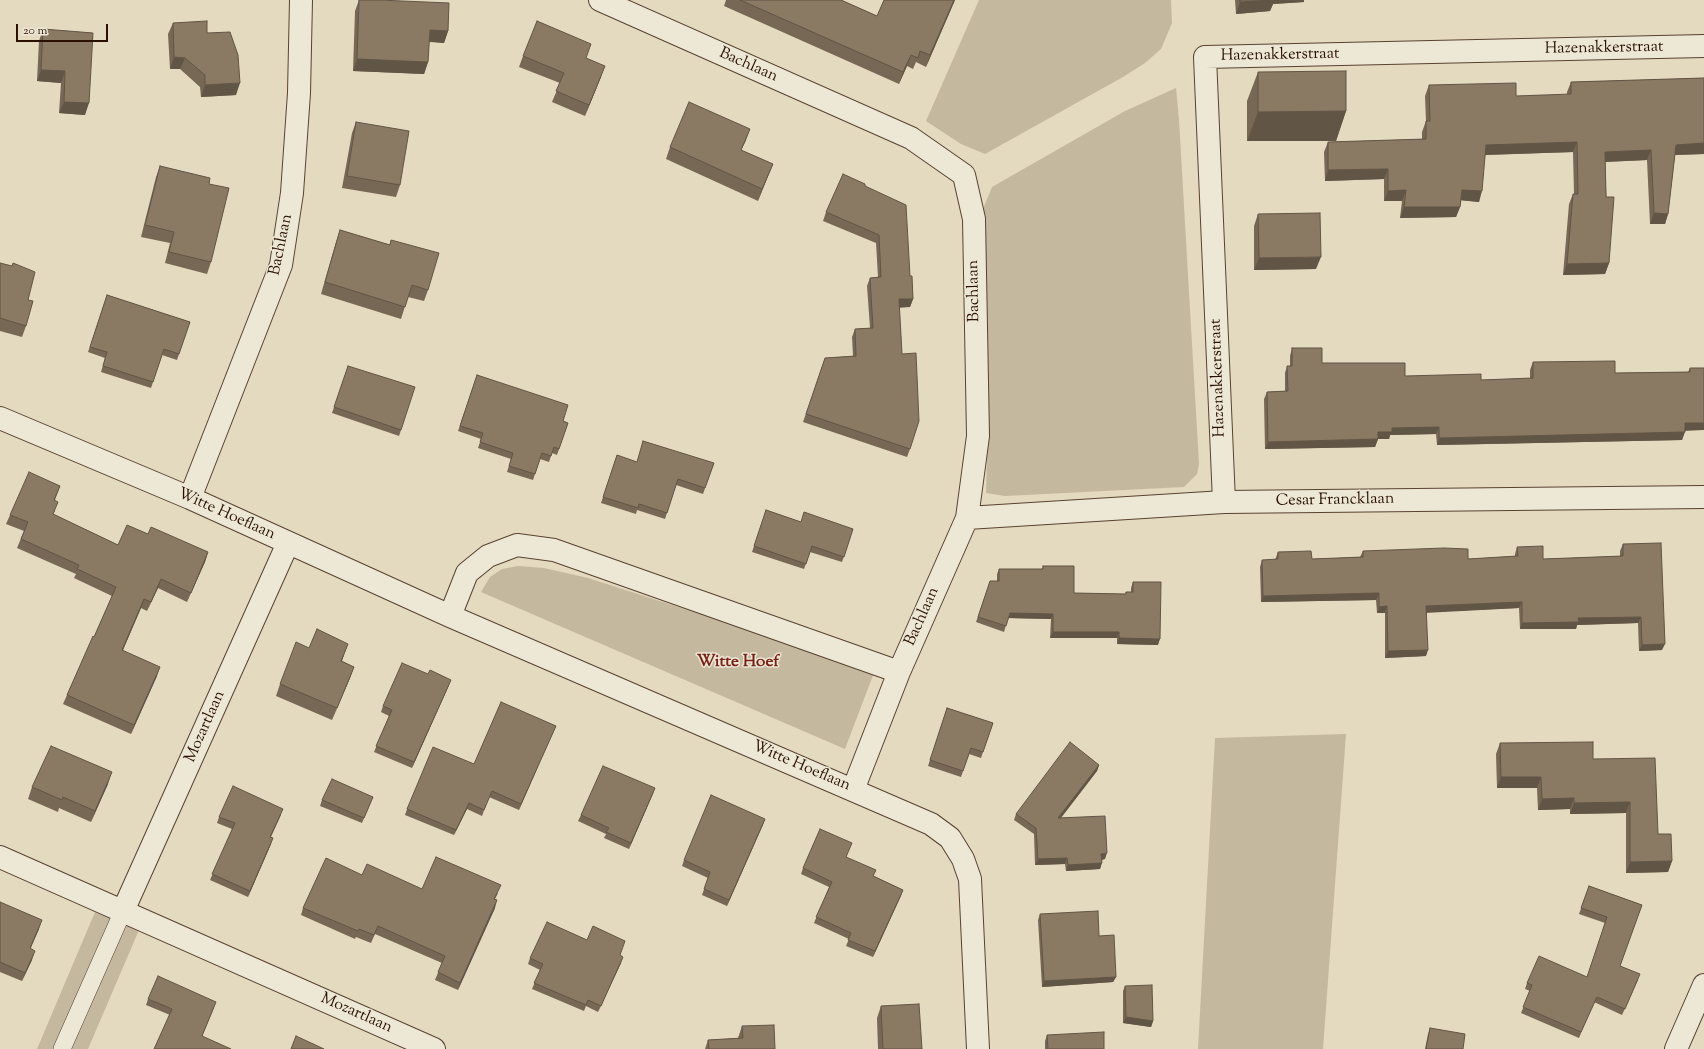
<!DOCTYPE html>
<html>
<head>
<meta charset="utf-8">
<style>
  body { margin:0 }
  #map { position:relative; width:1704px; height:1049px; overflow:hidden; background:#e4dabf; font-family:"Sorts Mill Goudy",serif }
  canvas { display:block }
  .scale { position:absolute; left:16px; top:24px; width:92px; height:18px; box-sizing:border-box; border:2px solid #291000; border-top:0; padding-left:5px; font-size:12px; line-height:14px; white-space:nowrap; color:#291000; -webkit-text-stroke:3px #ede7d5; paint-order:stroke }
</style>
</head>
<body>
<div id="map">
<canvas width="1704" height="1049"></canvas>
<div class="scale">20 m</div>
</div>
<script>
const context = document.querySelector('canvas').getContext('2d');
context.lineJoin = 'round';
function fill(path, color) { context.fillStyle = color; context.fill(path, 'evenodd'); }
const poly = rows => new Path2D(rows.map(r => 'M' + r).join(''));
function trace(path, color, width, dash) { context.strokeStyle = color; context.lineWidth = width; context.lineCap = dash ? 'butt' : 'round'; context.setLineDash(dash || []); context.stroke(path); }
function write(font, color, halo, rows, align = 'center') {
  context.font = font + ' "Sorts Mill Goudy",serif'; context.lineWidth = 3; context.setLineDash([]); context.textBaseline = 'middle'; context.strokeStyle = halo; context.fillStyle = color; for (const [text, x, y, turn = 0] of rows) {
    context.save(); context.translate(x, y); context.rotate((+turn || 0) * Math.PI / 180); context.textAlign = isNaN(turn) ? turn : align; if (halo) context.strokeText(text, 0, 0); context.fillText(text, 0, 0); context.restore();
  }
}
fill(poly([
  [979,0,1171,0,1172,23,1161,49,1145,63,1123,77,985,154,961,144,926,121],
  [1176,88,1179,120,1199,464,1197,474,1184,487,1005,496,986,493,988,418,988,343,983,209,992,187,1125,111],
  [518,566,544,568,588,578,875,670,845,749,481,592,490,577,502,569],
  [1346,734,1323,1049,1198,1049,1215,738],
  [95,912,139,930,88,1049,37,1049]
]), '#c4b89f');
const service = poly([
  [62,1049,123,911]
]);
const minor = poly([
  [600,0,911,138,964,175,974,219,978,436,967,518,899,672,853,790],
  [0,418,190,498,450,616,931,824,950,838,963,859,970,879,978,1049],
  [190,498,281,265,292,193,299,93,301,0],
  [1224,502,1205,57,1704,46],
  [967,518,1224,502,1704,497],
  [450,616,467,573,488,556,517,545,554,550,899,672],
  [0,857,434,1049],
  [123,911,288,543],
  [1676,1049,1704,985]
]);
trace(service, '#584230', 18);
trace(minor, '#584230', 24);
trace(service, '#ede7d5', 17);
trace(minor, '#ede7d5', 22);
fill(poly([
  [359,0,448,31,444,43,429,42,428,62,424,74,353,71,355,11],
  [726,0,841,0,877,16,955,0,926,67,916,62,913,69,907,66,899,84,724,6],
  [1235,0,1304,0,1304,2,1273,4,1270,11,1236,14],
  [173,23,207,33,236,95,201,97,200,87,180,69,170,69,168,34],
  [43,29,93,33,85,115,59,113,61,83,37,81,39,41],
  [523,56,586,58,601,77,585,116,552,102,560,83,519,67],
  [1258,72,1346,111,1336,141,1247,141,1247,101],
  [1704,78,1704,154,1675,155,1668,214,1665,224,1650,224,1647,160,1605,162,1609,263,1605,274,1563,275,1569,204,1573,194,1574,194,1573,152,1485,155,1479,202,1461,200,1460,207,1456,217,1400,218,1402,201,1384,201,1384,179,1325,181,1324,152,1328,142,1422,139,1422,132,1426,121,1425,96,1429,85,1516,96,1567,95,1567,92,1571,82],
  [356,122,400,185,396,197,342,188,352,133],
  [746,140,741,150,773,164,768,176,758,201,666,159,670,147],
  [160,166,209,184,211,262,207,274,165,263,170,243,141,237,156,177],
  [865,186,910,276,913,299,910,307,899,307,902,354,910,449,907,457,803,422,825,358,853,356,852,337,855,329,870,328,867,286,870,278,878,277,876,243,823,221,826,212],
  [1258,214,1316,269,1254,270,1254,226],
  [340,230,390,245,391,240,428,290,424,301,408,297,401,319,321,294,336,242],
  [0,263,28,300,26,326,22,337,0,331],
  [107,295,190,322,177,360,162,355,151,388,101,372,105,358,88,352],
  [1292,348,1322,363,1405,376,1481,380,1530,378,1530,370,1533,362,1615,373,1688,372,1690,368,1704,368,1682,440,1437,445,1436,434,1390,435,1389,439,1378,439,1375,447,1265,449,1264,399,1267,392,1285,391,1285,373,1287,366,1290,366,1290,356],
  [348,366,401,430,399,436,332,413],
  [477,375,563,421,568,423,557,455,552,453,549,462,540,459,533,480,507,472,511,459,478,448,481,439,458,431],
  [617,455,636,462,714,463,703,494,676,485,665,519,637,510,636,514,601,503],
  [60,486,55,500,55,511,53,514,118,545,148,534,208,552,205,562,187,602,158,588,147,611,141,608,123,650,157,676,131,734,63,704,67,695,94,637,112,596,74,578,76,574,17,548,24,531,6,524,10,515],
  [766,510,801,522,853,529,842,562,810,552,804,569,752,552],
  [1623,544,1662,650,1639,651,1638,623,1577,625,1576,629,1520,629,1519,608,1427,612,1426,656,1385,658,1385,613,1377,613,1376,600,1261,602,1260,567,1262,560,1275,560,1278,552,1312,559,1360,557,1363,551,1468,559,1515,556,1515,554,1517,547,1543,559,1620,556,1620,551],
  [1043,566,1074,593,1125,594,1126,592,1131,592,1131,588,1133,582,1158,645,1117,644,1117,638,1050,638,1051,619,1008,618,1004,632,976,622,990,581,997,581,997,574,999,569,1042,569],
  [309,648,344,655,342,661,354,667,350,678,332,720,276,696,280,684],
  [428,674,449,685,412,768,374,752,389,716,381,712,383,706],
  [947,708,993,723,981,758,969,754,961,777,928,766],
  [553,732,519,810,489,797,482,816,467,809,454,835,405,815,407,809,474,764],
  [1500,743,1593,759,1658,834,1672,861,1668,872,1626,873,1626,813,1570,814,1570,809,1538,810,1537,788,1497,788,1496,754],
  [1099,765,1097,771,1061,818,1105,859,1102,860,1100,869,1066,871,1065,864,1035,865,1034,834,1014,820,1016,814],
  [108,784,91,822,59,808,58,812,28,799,32,787],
  [655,788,629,849,604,838,606,834,578,821,581,815],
  [373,797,362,823,320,806,322,800],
  [281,815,271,837,271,844,248,897,210,880,232,829,217,823,219,817],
  [765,819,727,906,702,895,708,878,682,866,684,860],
  [846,857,874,876,903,890,873,957,846,946,849,939,814,923,829,887,801,874,803,868],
  [362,875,422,889,498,893,495,899,495,908,458,990,435,980,442,963,375,934,371,943,356,937,355,939,301,915,303,908],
  [1589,886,1642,905,1620,966,1638,980,1622,1015,1594,1002,1579,1038,1521,1013,1530,991,1525,989,1527,983,1587,977,1605,923,1579,914],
  [0,902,39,929,30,948,32,960,22,981,0,972],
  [1040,914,1099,936,1116,977,1113,982,1042,987,1038,920],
  [620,955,621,963,598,1012,586,1006,584,1011,532,989,540,970,528,964,530,958],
  [1125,986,1153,1021,1151,1027,1123,1023,1123,991],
  [148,999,214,1008,202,1036,154,1049,170,1015,146,1005],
  [881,1006,922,1049,878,1049,877,1018],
  [742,1026,775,1049,705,1049,708,1040,738,1038],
  [1430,1028,1463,1049,1425,1049,1428,1034],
  [1047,1035,1104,1049,1045,1049,1045,1041]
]), '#776855');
fill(poly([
  [954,0,955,0,926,67,930,55],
  [1271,0,1304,0,1304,2,1273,4,1270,11,1236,14,1240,2],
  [430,30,448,31,444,43,426,41],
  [911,55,907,66,899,84,903,72],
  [174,57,185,58,180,69,170,69],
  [357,59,428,62,424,74,353,71],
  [605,66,601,77,585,116,589,105],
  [41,70,65,71,61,83,37,81],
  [240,83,236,95,201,97,205,85],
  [64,102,89,103,85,115,59,113],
  [1346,111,1336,141,1247,141,1258,112],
  [750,129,746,140,736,161,741,150],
  [1577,142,1573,152,1482,155,1486,145],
  [1704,143,1704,154,1672,155,1676,145],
  [1651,150,1647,160,1601,162,1605,152],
  [773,164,768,176,758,201,762,189],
  [1388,169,1384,179,1325,181,1328,170],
  [1406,190,1402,201,1384,201,1388,191],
  [1462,190,1482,191,1479,202,1458,200],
  [1404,207,1460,207,1456,217,1400,218],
  [1654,213,1668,214,1665,224,1650,224],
  [1321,257,1316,269,1254,270,1259,258],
  [1609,263,1605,274,1563,275,1567,264],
  [899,299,913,299,910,307,896,308],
  [1685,423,1704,423,1704,430,1682,431],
  [1439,427,1436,434,1390,435,1389,439,1375,439,1378,432,1392,428],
  [1685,432,1682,440,1437,445,1439,438],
  [1378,439,1375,447,1265,449,1268,442],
  [208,552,205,562,187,602,191,593],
  [161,579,158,588,147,611,151,602],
  [1379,593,1376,600,1261,602,1263,596],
  [144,599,141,608,119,659,122,650],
  [1522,602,1519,608,1424,613,1426,606],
  [1387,606,1385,613,1377,613,1379,607],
  [1010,613,1053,614,1051,619,1008,618],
  [1641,617,1638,623,1577,625,1576,629,1520,629,1522,623,1578,618],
  [1053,632,1119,632,1117,638,1050,638],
  [1119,638,1160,639,1158,645,1117,644],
  [348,644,344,655,337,672,341,661],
  [1665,644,1662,650,1639,651,1642,645],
  [1428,650,1426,656,1385,658,1388,651],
  [160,667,157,676,131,734,134,725],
  [354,667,350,678,332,720,337,708],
  [451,680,449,685,412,768,414,762],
  [556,726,553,732,519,810,521,804],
  [1099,765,1097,771,1056,824,1058,818],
  [112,772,108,784,91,822,95,811],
  [1501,777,1541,777,1537,788,1497,788],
  [655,788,653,794,629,849,631,843],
  [1574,798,1570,809,1538,810,1542,799],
  [1630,802,1626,813,1570,814,1574,803],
  [469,803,467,809,454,835,456,830],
  [765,819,763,825,727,906,729,900],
  [273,838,271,844,248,897,250,891],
  [1107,853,1105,859,1099,860,1101,854],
  [1067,858,1065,864,1035,865,1038,859],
  [1672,861,1668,872,1626,873,1630,862],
  [1102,863,1100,869,1066,871,1068,865],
  [903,890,901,896,873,957,875,951],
  [497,900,495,908,458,990,460,983],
  [42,920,39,929,27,957,30,948],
  [35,951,32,960,22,981,25,973],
  [623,957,621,963,598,1012,601,1006],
  [1116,977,1113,982,1042,987,1044,981],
  [1126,1017,1153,1021,1151,1027,1123,1023]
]), '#615545');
const building = poly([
  [359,0,379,0,449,3,448,31,430,30,428,62,357,59,359,0],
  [740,0,841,0,877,16,884,0,954,0,930,55,920,51,918,58,911,55,903,72,740,0],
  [1240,0,1272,0,1240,2,1240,0],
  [207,21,207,33,230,32,238,55,240,83,205,85,205,75,185,58,174,57,173,23,207,21],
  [537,21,591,44,586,58,605,66,589,105,556,91,564,73,523,56,537,21],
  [43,29,93,33,89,103,64,102,65,71,41,70,43,29],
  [1346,71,1346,111,1258,112,1258,72,1346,71],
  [1704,78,1704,143,1676,145,1668,214,1654,213,1651,150,1605,152,1606,197,1614,197,1609,263,1567,264,1573,194,1578,194,1577,142,1486,145,1482,191,1462,190,1460,207,1404,207,1406,190,1388,191,1388,169,1328,170,1328,142,1426,139,1426,121,1430,121,1429,85,1516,83,1516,96,1571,94,1571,82,1704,78],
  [689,102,750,129,741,150,773,164,762,189,670,147,689,102],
  [356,122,409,131,400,185,347,176,356,122],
  [160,166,210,178,209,184,229,188,211,262,169,252,174,232,145,225,160,166],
  [843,174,865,184,865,186,906,205,910,276,912,276,913,299,899,299,902,354,916,353,919,421,910,449,806,414,825,358,856,356,855,329,873,328,870,278,881,277,879,235,826,212,843,174],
  [1320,213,1321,257,1259,258,1258,214,1320,213],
  [340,230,390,245,391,240,439,253,428,290,412,285,405,307,325,282,340,230],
  [0,263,12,266,13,263,35,272,28,300,33,301,26,326,0,318,0,263],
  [107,295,190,322,179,354,164,349,153,382,103,366,107,352,90,347,107,295],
  [1292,348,1322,348,1322,363,1405,363,1405,376,1481,374,1481,380,1533,378,1533,362,1615,361,1615,373,1690,372,1690,368,1704,368,1704,423,1685,423,1685,432,1439,438,1439,427,1392,428,1392,432,1378,432,1378,439,1268,442,1267,392,1288,391,1287,366,1292,366,1292,348],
  [348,366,415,387,401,430,334,407,348,366],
  [477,375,568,405,563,421,568,423,559,449,554,447,551,456,542,453,535,474,509,466,513,453,480,442,483,433,460,426,477,375],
  [643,441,714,463,705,488,678,479,667,513,639,504,638,508,603,497,617,455,637,462,643,441],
  [29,472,60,486,54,500,58,502,53,514,118,545,127,525,148,534,151,527,208,552,191,593,161,579,151,602,144,599,122,650,160,667,134,725,67,695,93,636,94,637,116,587,77,569,79,565,21,539,28,522,10,515,29,472],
  [766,510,801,522,804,512,853,529,844,557,812,546,806,564,754,546,766,510],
  [1661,543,1665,644,1642,645,1641,617,1578,618,1579,622,1522,623,1522,602,1426,606,1428,650,1388,651,1387,606,1379,607,1379,593,1263,596,1262,560,1278,559,1278,552,1311,551,1312,559,1363,557,1363,551,1444,548,1468,549,1468,559,1518,556,1517,547,1543,546,1543,559,1623,556,1623,544,1661,543],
  [1043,566,1074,566,1074,593,1126,594,1126,592,1133,592,1133,582,1161,582,1160,639,1119,638,1119,632,1053,632,1053,614,1010,613,1006,626,978,617,990,581,999,581,999,569,1043,569,1043,566],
  [317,629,348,644,341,661,354,667,337,708,280,684,296,642,309,648,317,629],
  [402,663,428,674,430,670,451,680,414,762,376,746,392,710,383,706,402,663],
  [501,702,556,726,521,804,492,791,484,810,469,803,456,830,407,809,433,747,474,764,501,702],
  [947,708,993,723,983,752,971,748,963,771,930,760,947,708],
  [1070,742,1099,765,1058,818,1105,816,1107,853,1101,854,1102,863,1068,865,1067,858,1038,859,1036,828,1016,814,1070,742],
  [1593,742,1593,759,1655,758,1658,834,1671,834,1672,861,1630,862,1630,802,1574,803,1574,798,1542,799,1541,777,1501,777,1500,743,1593,742],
  [51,746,112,772,95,811,63,797,62,800,32,787,51,746],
  [603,766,655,788,631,843,606,832,609,828,581,815,603,766],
  [332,779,373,797,364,818,322,800,332,779],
  [233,786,283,809,270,837,273,838,250,891,212,874,235,823,219,817,233,786],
  [711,795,765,819,729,900,704,889,710,872,684,860,711,795],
  [820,829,852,843,846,857,876,870,873,876,903,890,875,951,848,940,851,933,816,917,832,882,803,868,820,829],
  [436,857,501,885,494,899,497,900,460,983,438,972,445,956,378,926,374,935,359,929,358,931,303,908,326,858,362,875,367,864,422,889,436,857],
  [1589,886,1642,905,1620,966,1640,974,1625,1009,1597,997,1581,1032,1523,1007,1532,985,1527,983,1539,956,1587,977,1607,917,1581,908,1589,886],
  [0,902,42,920,30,948,35,951,25,973,0,962,0,902],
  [1098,911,1099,936,1114,935,1116,977,1044,981,1040,914,1098,911],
  [547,922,587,940,593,926,625,941,620,955,623,957,601,1006,588,1000,586,1005,534,983,543,964,530,958,547,922],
  [158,976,216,1002,202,1036,231,1049,154,1049,172,1009,148,999,158,976],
  [1152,985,1153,1021,1126,1017,1125,986,1152,985],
  [919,1004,922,1049,883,1049,881,1006,919,1004],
  [774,1025,775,1049,709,1049,708,1040,743,1038,742,1026,774,1025],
  [1430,1028,1465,1034,1463,1049,1426,1049,1430,1028],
  [1104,1032,1104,1049,1048,1049,1047,1035,1104,1032],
  [296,1036,324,1049,291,1049,296,1036]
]);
fill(building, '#8a7963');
trace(building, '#615545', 1);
write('16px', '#291000', '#ede7d5', [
  ["Hazenakkerstraat",1604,49,-1],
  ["Hazenakkerstraat",1280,56,-1],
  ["Bachlaan",748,66,24],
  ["Bachlaan",282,245,-78],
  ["Bachlaan",975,291,-91],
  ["Hazenakkerstraat",1219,378,-92],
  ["Cesar Francklaan",1335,501,-1],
  ["Witte Hoeflaan",226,515,24],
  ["Bachlaan",923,617,-66],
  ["Mozartlaan",206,727,-66],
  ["Witte Hoeflaan",801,767,23],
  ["Mozartlaan",356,1014,24]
]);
write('bold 17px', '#7a1f14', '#ede7d5', [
  ["Witte Hoef",738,663]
]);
</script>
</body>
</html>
